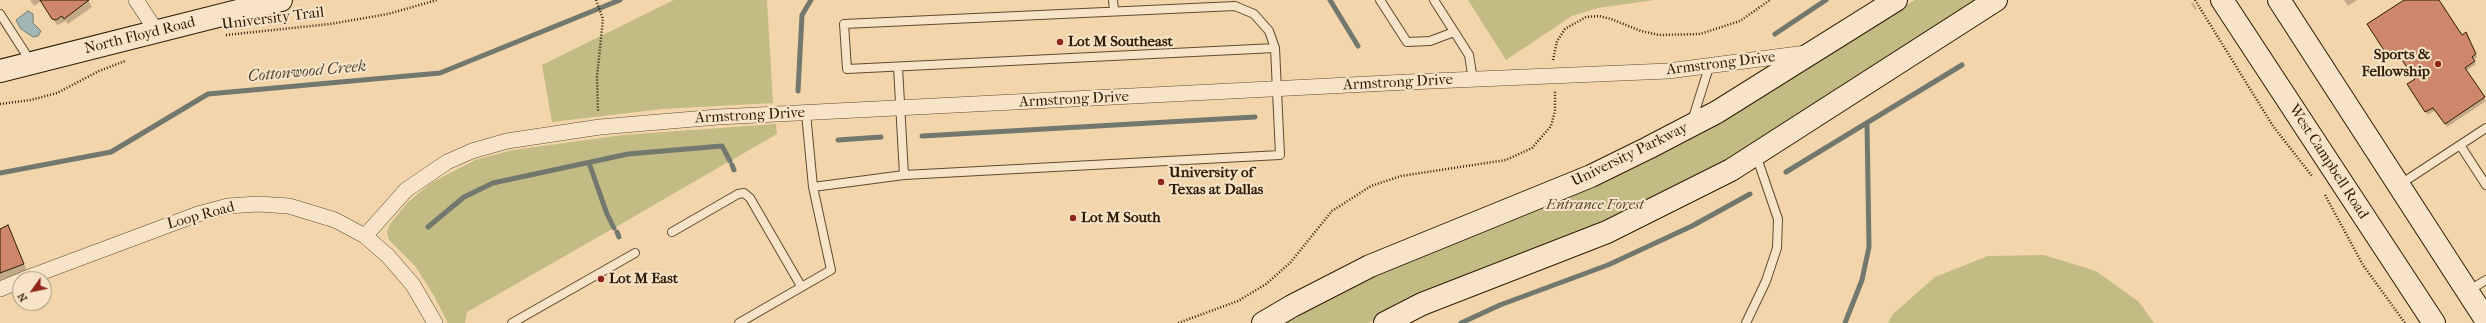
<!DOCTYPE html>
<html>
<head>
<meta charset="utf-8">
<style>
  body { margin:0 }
  #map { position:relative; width:2486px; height:323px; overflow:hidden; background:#f3d5ab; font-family:"IM FELL French Canon",serif }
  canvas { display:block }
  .north { position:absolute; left:12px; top:271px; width:40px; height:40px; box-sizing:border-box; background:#f7e4c8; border:1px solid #a7947a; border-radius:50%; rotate:237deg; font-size:11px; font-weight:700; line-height:16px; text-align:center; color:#2e1c04 }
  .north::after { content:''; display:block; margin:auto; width:14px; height:18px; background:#8f2418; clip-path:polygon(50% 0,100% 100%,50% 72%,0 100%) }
</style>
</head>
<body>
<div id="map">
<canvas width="2486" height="323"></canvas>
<div class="north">N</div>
</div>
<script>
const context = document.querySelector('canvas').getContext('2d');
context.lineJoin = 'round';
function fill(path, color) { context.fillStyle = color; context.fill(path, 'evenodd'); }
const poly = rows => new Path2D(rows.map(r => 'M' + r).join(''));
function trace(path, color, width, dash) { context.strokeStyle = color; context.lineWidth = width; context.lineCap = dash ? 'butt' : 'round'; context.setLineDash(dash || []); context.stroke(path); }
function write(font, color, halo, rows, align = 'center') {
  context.font = font + ' "IM FELL French Canon",serif'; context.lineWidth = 4; context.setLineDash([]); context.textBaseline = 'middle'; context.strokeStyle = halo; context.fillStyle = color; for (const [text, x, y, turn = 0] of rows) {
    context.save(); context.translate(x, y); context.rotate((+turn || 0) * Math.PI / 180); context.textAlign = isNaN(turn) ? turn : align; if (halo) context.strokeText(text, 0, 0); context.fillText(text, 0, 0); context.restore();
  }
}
fill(poly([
  [674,0,767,0,773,103,662,109,552,122,542,65],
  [1468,0,1654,0,1598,8,1572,16,1506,60],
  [1915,0,1983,0,1732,159,1603,224,1410,302,1368,323,1279,323,1411,258,1714,123],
  [776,124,777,134,732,160,725,147,723,148,721,150,728,162,616,227,609,213,607,214,605,216,612,229,467,312,465,323,448,323,433,294,415,266,389,240,387,232,390,224,408,202,431,183,475,160,513,150,623,135],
  [2044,255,2096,271,2139,302,2154,323,1888,323,1893,314,1935,277,1988,256]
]), '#c2bb84');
const water = poly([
  [28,11,33,14,33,23,41,31,38,36,33,37,21,29,16,20,28,11]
]);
fill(water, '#a1b6b5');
trace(water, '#73786e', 1);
fill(poly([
  [30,0,88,0,92,7,68,24,66,21,57,25,41,1,34,6],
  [2344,0,2357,0,2348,6],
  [2406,0,2438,0,2461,36,2467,36,2477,57,2473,60,2476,64,2466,71,2486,101,2447,127,2436,110,2428,115,2408,84,2416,79,2398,53,2389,58,2369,24],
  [2192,2,2197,9,2195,10,2191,3],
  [8,227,28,273,0,284,0,230]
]), '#0003');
trace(poly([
  [1330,0,1358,46],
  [1775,34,1826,0],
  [798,91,802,15,811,0],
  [922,136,1255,117],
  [838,140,881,137],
  [589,163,607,214,614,228],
  [732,165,734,170],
  [1786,172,1962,65],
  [0,173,111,152,208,94,440,73,620,0],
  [428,227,464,197,493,183,628,154,722,146,730,161],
  [617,232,619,237],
  [1461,323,1500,305,1608,265,1692,226,1750,194],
  [1845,323,1862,280,1869,247,1867,123]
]), '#73786e', 5);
const building = poly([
  [40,0,89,0,64,19,62,16,56,20,52,19,40,0],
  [2404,0,2439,0,2462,35,2466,32,2476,54,2472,57,2475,61,2465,68,2485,97,2445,124,2433,108,2425,112,2407,84,2415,79,2395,50,2387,55,2367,24,2404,0],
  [8,225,24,264,0,273,0,229,8,225]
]);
fill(building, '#ce876a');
trace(building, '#2e1c04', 1);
const lane = poly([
  [1113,0,1114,10],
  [1380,0,1407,42,1430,41,1454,32],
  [1434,0,1469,55,1473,80],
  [0,14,31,62],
  [898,67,904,175],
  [1692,121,1709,67],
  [2460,145,2486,185],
  [2399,185,2486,128],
  [813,187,904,175,1280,155,1275,48,1269,31,1254,14,1235,6,844,24,847,69,1275,48],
  [672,232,738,194,744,193,750,198,801,286],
  [2468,291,2486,280],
  [512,323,635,253],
  [739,323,831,270,813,187,806,113],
  [1746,323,1766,281,1777,248,1778,219,1756,155]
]);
const street = poly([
  [136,0,157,32],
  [365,236,406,190,447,162,472,151,507,141,600,127,718,117,1408,82,1668,71,1806,53],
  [24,279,198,214,228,206,258,204,289,206,335,220,365,236,388,256,413,285,435,323],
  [0,289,20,281]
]);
const secondary = poly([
  [2222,0,2434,323],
  [2279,0,2486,320],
  [0,71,281,0],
  [1263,323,1292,306,1370,266,1591,176,1648,148,1717,112,1896,0],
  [1385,323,1422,304,1607,232,1731,170,1996,0]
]);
trace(lane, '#5f4a2e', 10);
trace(street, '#5f4a2e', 16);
trace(secondary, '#2e1c04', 24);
trace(poly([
  [596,0,603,19,597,77,598,111],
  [2195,0,2273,126,2312,176],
  [226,35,330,24,388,14,437,0],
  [1553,60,1557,41,1565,29,1586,17,1599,16,1611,19,1641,31,1659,35,1700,34,1740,21,1770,0],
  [0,104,31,100,57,93,99,71,125,61],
  [2325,195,2363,265,2405,323],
  [1178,323,1238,301,1266,284,1290,263,1332,211,1371,186,1401,176,1506,160,1532,148,1551,126,1555,111,1555,91]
]), '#2e1c04', 2.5, [1, 2]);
trace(lane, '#f7e4c8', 8);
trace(street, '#f7e4c8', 15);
trace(secondary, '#f7e4c8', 22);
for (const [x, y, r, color] of [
  [1060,42,4,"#8f2418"],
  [2438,64,4,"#8f2418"],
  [1161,182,4,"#8f2418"],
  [1073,218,4,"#8f2418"],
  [601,279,4,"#8f2418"]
]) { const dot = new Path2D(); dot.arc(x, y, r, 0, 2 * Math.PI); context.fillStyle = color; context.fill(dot); trace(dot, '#f7e4c8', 1.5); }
write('15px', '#2e1c04', '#f7e4c8', [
  ["University Trail",273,19,-7],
  ["North Floyd Road",140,36,-14],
  ["Armstrong Drive",1721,64,-7],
  ["Armstrong Drive",1398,83,-3],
  ["Armstrong Drive",1074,100,-3],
  ["Armstrong Drive",750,116,-3],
  ["University Parkway",1630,155,-26],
  ["West Campbell Road",2328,162,57],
  ["Loop Road",201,216,-15]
]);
write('bold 15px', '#2e1c04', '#f7e4c8', [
  ["Lot M Southeast",1068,42],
  ["Sports &",2430,55,"right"],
  ["Fellowship",2430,72,"right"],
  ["University of",1169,173],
  ["Texas at Dallas",1169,190],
  ["Lot M South",1081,218],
  ["Lot M East",609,279]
], 'left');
write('italic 15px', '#5a4c2a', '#f7e4c8', [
  ["Entrance Forest",1595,205]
]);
write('italic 16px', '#504a39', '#f7e4c8', [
  ["Cottonwood Creek",307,72,-5]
]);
</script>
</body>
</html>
